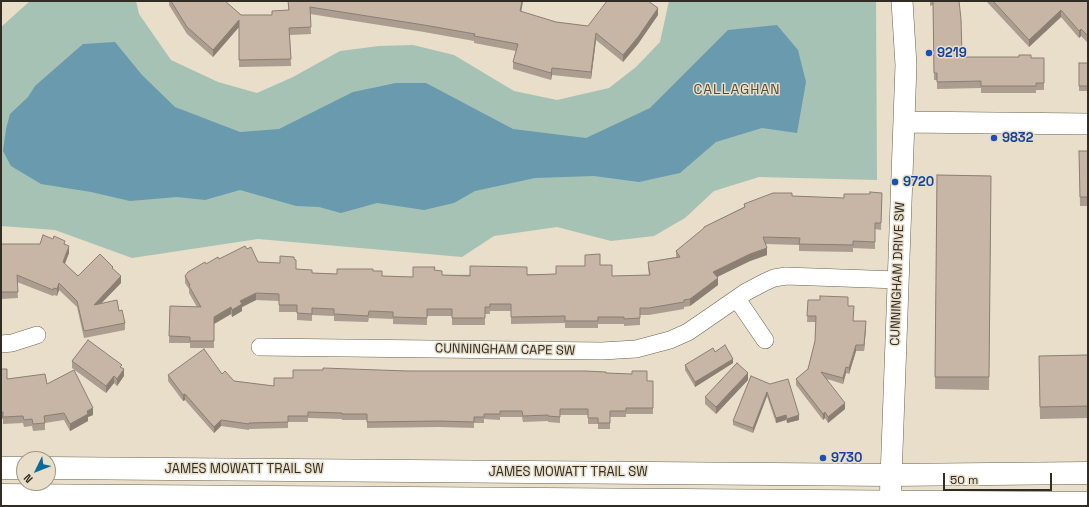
<!DOCTYPE html>
<html>
<head>
<meta charset="utf-8">
<style>
  body { margin:0 }
  #map { position:relative; width:1089px; height:507px; overflow:hidden; background:#e8dec9; font-family:"Space Grotesk",sans-serif }
  canvas { display:block }
  .frame { position:absolute; inset:0; border:2px solid #312d25; pointer-events:none }
  .north { position:absolute; left:16px; top:451px; width:40px; height:40px; box-sizing:border-box; background:#e8dec9; border:1px solid #9f9787; border-radius:50%; rotate:227deg; font-size:11px; font-weight:700; line-height:16px; text-align:center; color:#312d25 }
  .north::after { content:''; display:block; margin:auto; width:14px; height:18px; background:#0c6b9a; clip-path:polygon(50% 0,100% 100%,50% 72%,0 100%) }
  .scale { position:absolute; left:943px; top:473px; width:109px; height:18px; box-sizing:border-box; border:2px solid #312d25; border-top:0; padding-left:5px; font-size:12px; line-height:14px; white-space:nowrap; color:#312d25; -webkit-text-stroke:3px #e8dec9; paint-order:stroke }
</style>
</head>
<body>
<div id="map">
<canvas width="1089" height="507"></canvas>
<div class="frame"></div>
<div class="north">N</div>
<div class="scale">50 m</div>
</div>
<script>
const context = document.querySelector('canvas').getContext('2d');
context.lineJoin = 'round';
function fill(path, color) { context.fillStyle = color; context.fill(path, 'evenodd'); }
const poly = rows => new Path2D(rows.map(r => 'M' + r).join(''));
function trace(path, color, width, dash) { context.strokeStyle = color; context.lineWidth = width; context.lineCap = dash ? 'butt' : 'round'; context.setLineDash(dash || []); context.stroke(path); }
function write(font, color, halo, rows, align = 'center') {
  context.font = font + ' "Space Grotesk",sans-serif'; context.lineWidth = 3; context.setLineDash([]); context.textBaseline = 'middle'; context.strokeStyle = halo; context.fillStyle = color; for (const [text, x, y, turn = 0] of rows) {
    context.save(); context.translate(x, y); context.rotate((+turn || 0) * Math.PI / 180); context.textAlign = isNaN(turn) ? turn : align; if (halo) context.strokeText(text, 0, 0); context.fillText(text, 0, 0); context.restore();
  }
}
fill(poly([
  [30,1,136,1,139,14,171,60,218,82,257,93,293,77,340,51,379,46,413,45,454,55,514,91,557,100,609,88,636,67,660,42,669,1,876,1,877,180,759,177,714,191,685,218,654,236,611,241,557,227,494,236,462,257,258,239,132,258,55,230,1,226,1,27]
]), '#a6c2b4');
fill(poly([
  [777,25,798,50,806,82,797,133,762,128,716,142,680,173,639,182,594,176,535,178,475,191,454,203,424,210,377,203,341,213,319,207,296,206,240,190,205,200,177,197,130,201,91,192,41,184,11,166,3,151,6,129,10,114,28,97,35,86,83,44,115,42,142,75,175,107,240,132,279,129,353,92,396,83,426,83,513,129,586,138,650,108,728,30]
]), '#6a9aad');
const minor = poly([
  [737,299,765,340],
  [1,344,12,343,37,335],
  [260,347,602,351,636,349,670,340,688,332,746,292,765,282,774,278,786,276,898,280]
]);
const tertiary = poly([
  [904,122,1088,124],
  [890,506,906,65,902,1]
]);
const secondary = poly([
  [1,468,24,468],
  [48,468,891,475,1088,473],
  [1,495,1088,503]
]);
trace(minor, '#6b6350', 18);
trace(tertiary, '#6b6350', 22);
trace(secondary, '#6b6350', 23);
trace(minor, '#fff', 17);
trace(tertiary, '#fff', 21);
trace(secondary, '#fff', 22);
fill(poly([
  [169,1,225,1,241,15,272,15,288,10,288,1,523,1,521,12,556,22,588,26,658,15,638,44,623,62,596,40,591,79,552,75,551,80,513,69,513,62,516,51,474,43,474,41,424,32,310,14,311,34,290,35,291,66,239,67,239,27,213,57,187,34,169,5],
  [930,1,959,1,962,56,964,57,1044,58,1044,90,1036,90,1036,93,981,93,981,88,937,89,937,80,934,80,933,5,930,6],
  [986,1,1088,1,1088,43,1081,36,1079,38,1061,17,1029,47],
  [1079,63,1088,63,1088,91,1079,91],
  [1079,151,1088,151,1088,206,1080,206],
  [937,175,991,176,989,390,935,389],
  [882,193,881,230,875,229,875,249,853,248,853,252,799,251,799,245,766,244,767,255,750,261,717,277,718,285,690,306,684,307,684,309,649,315,640,315,640,325,624,326,624,324,598,324,598,328,565,328,565,323,511,324,511,311,490,311,490,314,485,314,485,325,452,325,452,316,427,316,427,325,393,324,393,319,369,318,368,322,334,321,334,316,312,315,312,321,297,320,297,312,279,312,279,301,256,300,242,307,242,311,232,317,231,314,214,324,214,348,190,348,190,343,169,343,170,306,197,307,189,293,189,289,185,283,185,276,206,264,247,249,258,262,280,263,294,259,296,269,312,273,337,274,373,271,382,276,413,277,435,270,442,275,556,274,585,266,600,265,612,276,649,275,648,269,648,262,676,257,676,251,704,229,704,227,744,207,744,204,792,196,844,198],
  [1,244,65,245,69,253,65,264,78,276,113,269,121,283,101,303,119,311,125,323,125,330,84,338,77,307,59,290,57,296,54,295,53,296,17,282,18,298,1,299],
  [808,300,820,300,848,306,853,321,866,327,864,351,856,351,849,374,846,373,843,384,827,379,845,409,828,423,825,418,823,420,796,385,796,379,808,369,815,341,816,322,807,322],
  [715,352,733,363,695,387,685,370,685,365],
  [1088,355,1088,418,1040,419,1039,368],
  [72,361,122,368,124,376,117,386,114,383,106,393,72,368],
  [1,369,7,379,47,384,93,415,88,417,88,421,70,431,64,420,45,423,45,430,33,431,32,426,24,427,23,423,3,424,3,419,1,419],
  [323,370,606,373,647,381,653,381,653,414,626,414,626,417,610,417,610,429,598,429,598,424,588,424,588,415,560,415,560,423,548,422,548,421,523,422,522,417,500,417,500,420,484,419,484,423,474,423,474,428,439,427,367,428,367,420,342,420,342,419,308,418,308,422,288,422,288,428,249,429,249,430,221,426,214,433,185,400,183,401,168,381,168,375,222,374,234,381,274,386,293,378],
  [751,376,799,420,787,423,786,420,776,423,767,396,753,433,733,425,733,421],
  [748,380,716,414,705,404,705,397]
]), '#ab9d8f');
fill(poly([
  [522,1,523,1,520,18,520,11],
  [658,8,658,15,638,44,623,62,623,55],
  [1061,10,1061,17,1029,47,1029,40],
  [239,20,239,27,213,57,213,50],
  [1081,29,1081,36,1079,38,1079,31],
  [596,33,596,40,591,79,591,72],
  [552,68,552,75,551,80,551,73],
  [69,246,69,253,63,268,63,262],
  [767,248,767,255,750,261,713,279,713,272,750,254],
  [121,276,121,283,94,311,94,305],
  [718,278,718,285,690,306,690,299],
  [59,283,59,290,57,296,57,289],
  [256,293,256,300,242,307,242,311,232,317,232,310,240,301],
  [231,307,231,314,214,324,214,348,214,317],
  [866,321,866,327,864,351,864,345],
  [856,345,856,351,849,374,849,368],
  [733,359,733,363,695,387,695,382],
  [846,367,846,373,843,384,843,378],
  [124,369,124,376,117,386,117,379],
  [748,373,748,380,716,414,716,407],
  [114,376,114,383,106,393,106,386],
  [767,392,767,396,753,433,753,428],
  [185,394,185,400,183,401,183,395],
  [845,403,845,409,828,423,828,417],
  [93,408,93,415,88,417,88,421,70,431,70,424,87,411],
  [825,412,825,418,823,420,823,414],
  [786,415,786,420,776,423,776,418],
  [799,415,799,420,787,423,787,419],
  [221,420,221,426,214,433,214,427]
]), '#8b7f74');
const building = poly([
  [171,1,225,1,241,15,272,15,272,11,289,10,288,1,522,1,520,11,556,22,588,26,607,1,648,1,658,8,638,37,623,55,596,33,591,72,552,68,551,73,513,62,518,44,474,36,475,34,424,25,310,7,311,27,289,28,291,59,239,60,239,20,213,50,187,27,171,1],
  [933,1,959,1,961,19,962,56,964,56,964,57,1019,57,1019,55,1031,55,1031,58,1044,58,1044,83,1036,83,1036,86,981,86,981,81,937,82,937,73,934,73,933,1],
  [993,1,1088,1,1088,36,1081,29,1079,31,1061,10,1029,40,993,1],
  [1079,63,1088,63,1088,86,1079,86,1079,63],
  [1079,151,1088,151,1088,197,1080,197,1079,151],
  [937,175,991,176,989,377,935,377,937,175],
  [870,192,882,193,881,223,875,223,875,242,853,241,853,245,799,244,800,238,763,237,767,248,750,254,713,272,718,278,690,299,684,300,684,302,649,308,640,308,640,318,624,319,624,317,598,317,598,321,565,321,565,316,511,317,511,304,490,304,490,307,485,307,485,318,452,318,452,309,427,309,427,318,393,317,393,312,369,311,368,316,334,314,334,309,312,308,312,314,297,313,297,305,279,305,279,294,256,293,240,301,242,304,232,310,231,307,214,317,214,341,190,341,190,337,169,336,170,306,201,307,189,286,190,285,185,276,188,272,205,262,206,264,218,257,219,259,245,246,247,249,251,247,258,262,280,263,280,256,294,257,294,259,296,260,296,269,312,270,312,273,337,274,337,269,373,269,373,271,382,271,382,276,413,277,413,267,435,267,434,270,442,271,442,275,470,276,470,266,527,267,527,275,556,274,556,266,585,266,585,255,600,254,600,265,612,265,612,276,650,275,648,262,680,257,676,251,704,228,704,227,745,207,744,204,773,193,792,193,792,196,844,198,844,194,870,194,870,192],
  [43,235,53,239,54,236,65,241,64,244,69,246,63,262,78,276,100,254,113,267,112,268,121,276,94,305,117,300,119,311,122,310,125,323,84,331,77,301,59,283,57,289,54,288,53,290,17,275,18,292,1,292,1,244,40,244,43,235],
  [820,296,848,297,848,306,854,306,853,321,866,321,864,345,856,345,849,368,846,367,843,378,821,372,845,403,828,417,825,412,823,414,796,379,808,369,815,341,816,316,807,316,808,300,820,300,820,296],
  [88,340,122,365,120,367,124,369,117,379,114,376,106,386,72,361,88,340],
  [725,345,733,359,695,382,685,365,713,348,715,352,725,345],
  [204,349,222,374,225,371,234,381,274,386,274,378,293,378,293,370,323,370,323,368,407,371,585,371,606,372,606,373,632,374,632,371,647,371,647,381,653,381,653,408,626,408,626,411,610,411,610,423,598,423,598,418,588,418,588,409,560,409,560,417,548,416,548,415,523,416,522,411,500,411,500,414,484,414,484,417,474,417,474,422,439,421,367,422,367,414,342,414,342,413,308,412,308,416,288,416,288,422,249,423,249,424,221,420,214,427,185,394,183,395,168,375,204,349],
  [1088,355,1088,406,1040,407,1039,356,1088,355],
  [737,363,748,373,716,407,705,397,737,363],
  [1,369,7,369,7,379,45,374,47,384,74,370,93,408,87,411,88,414,70,424,64,413,44,416,45,423,33,424,32,419,24,420,23,416,3,417,3,412,1,412,1,369],
  [751,376,770,384,788,379,799,415,787,419,786,415,776,418,767,392,753,428,733,421,751,376]
]);
fill(building, '#c7b6a6');
trace(building, '#8b7f74', 1);
for (const [x, y, r, color] of [
  [929,53,4,"#1a4fb4"],
  [994,138,4,"#1a4fb4"],
  [895,182,4,"#1a4fb4"],
  [823,458,4,"#1a4fb4"]
]) { const dot = new Path2D(); dot.arc(x, y, r, 0, 2 * Math.PI); context.fillStyle = color; context.fill(dot); trace(dot, '#e8dec9', 1.5); }
write('bold 13px', '#164399', '#e8dec9', [
  ["9219",937,53],
  ["9832",1002,138],
  ["9720",903,182],
  ["9730",831,458]
], 'left');
write('13px', '#312d25', '#e8dec9', [
  ["CUNNINGHAM DRIVE SW",898,274,-88],
  ["CUNNINGHAM CAPE SW",505,350,1],
  ["JAMES MOWATT TRAIL SW",244,469],
  ["JAMES MOWATT TRAIL SW",568,472]
]);
context.letterSpacing = '1px';
write('14px', '#544b3a', '#e8dec9', [
  ["CALLAGHAN",737,90]
]);
context.letterSpacing = '0px';
</script>
</body>
</html>
